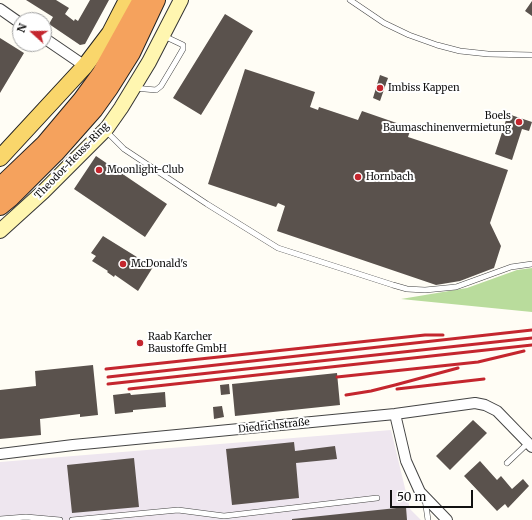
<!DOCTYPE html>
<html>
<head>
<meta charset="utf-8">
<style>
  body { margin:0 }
  #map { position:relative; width:532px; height:520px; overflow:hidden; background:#fffdf5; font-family:Merriweather,serif }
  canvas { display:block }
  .north { position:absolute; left:12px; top:12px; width:40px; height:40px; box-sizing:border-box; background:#fff; border:1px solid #a0a0a0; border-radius:50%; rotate:291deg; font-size:11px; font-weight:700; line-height:16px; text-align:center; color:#111 }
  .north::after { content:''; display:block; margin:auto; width:14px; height:18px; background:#c4262e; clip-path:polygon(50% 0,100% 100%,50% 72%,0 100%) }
  .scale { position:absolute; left:390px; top:490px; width:83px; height:18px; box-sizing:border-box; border:2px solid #111; border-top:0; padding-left:5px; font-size:12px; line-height:14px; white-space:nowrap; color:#111; -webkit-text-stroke:3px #fff; paint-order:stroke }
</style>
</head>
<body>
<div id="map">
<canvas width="532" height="520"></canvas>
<div class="north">N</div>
<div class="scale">50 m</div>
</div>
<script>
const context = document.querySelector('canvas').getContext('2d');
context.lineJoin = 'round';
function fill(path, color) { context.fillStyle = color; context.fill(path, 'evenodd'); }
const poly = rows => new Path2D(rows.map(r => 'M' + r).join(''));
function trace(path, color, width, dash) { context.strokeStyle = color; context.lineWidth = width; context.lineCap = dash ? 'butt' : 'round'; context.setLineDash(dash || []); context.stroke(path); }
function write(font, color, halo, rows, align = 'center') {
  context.font = font + ' Merriweather,serif'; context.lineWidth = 4; context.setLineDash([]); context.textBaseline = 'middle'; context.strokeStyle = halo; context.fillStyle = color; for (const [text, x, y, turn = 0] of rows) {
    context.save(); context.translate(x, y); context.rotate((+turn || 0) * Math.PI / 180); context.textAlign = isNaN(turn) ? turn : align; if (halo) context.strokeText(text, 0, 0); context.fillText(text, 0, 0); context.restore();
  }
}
fill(poly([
  [391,430,410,509,421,520,0,520,0,462]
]), '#eee6ef');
fill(poly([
  [532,268,532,312,401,299,467,288,517,270]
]), '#b9dc9c');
fill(poly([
  [26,0,56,0,69,8,65,14,74,21,75,19,78,21,90,0,109,0,85,44,80,45,49,24,53,17],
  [532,1,532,16,525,11],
  [225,14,253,31,201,115,173,98],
  [0,38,24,53,0,93],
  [245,69,315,92,310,107,318,110,319,107,358,120,362,111,411,128,408,137,508,170,490,223,501,246,494,268,460,281,436,285,277,231,285,206,278,203,276,207,208,184],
  [380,75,388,78,380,101,373,98],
  [508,114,532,122,529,131,522,129,512,160,495,154],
  [96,156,167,204,145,237,74,189],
  [103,236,153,267,138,291,115,275,114,277,107,272,108,271,92,261,96,256,91,253],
  [93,365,98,415,80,417,80,414,40,419,41,435,0,439,0,390,36,386,35,371],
  [337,373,340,405,235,416,232,384],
  [229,384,230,394,221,395,220,385],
  [165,392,166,407,133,410,133,412,115,414,113,395,130,393,131,395],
  [222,406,224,417,214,419,213,407],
  [473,420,487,433,450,470,436,456],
  [294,442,295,451,335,446,337,459,296,463,299,498,232,505,226,449],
  [134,458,139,507,72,513,67,465],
  [480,461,497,480,501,476,512,489,523,479,529,486,508,508,505,504,497,511,464,476],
  [406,507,407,520,292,520,292,519]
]), '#5a524d');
const lane = poly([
  [350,0,384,23,409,35,437,45,460,51,488,54,532,55],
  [134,88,156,90,161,86,176,61,183,49,183,45,164,36],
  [107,130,109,134,124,149,207,204,278,248,393,285,407,289,425,290,456,287,511,267,532,264],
  [507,463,528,443],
  [425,499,428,520],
  [0,519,26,517,60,520],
  [72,520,178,510,224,516,377,498]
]);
const street = poly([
  [0,9,20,23],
  [44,38,85,66],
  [395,414,406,461,420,492,447,520],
  [0,454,73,445,395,414,475,403,485,405,497,411,532,447]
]);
const secondary = poly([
  [0,231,43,192,107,128,121,108,149,62,181,0]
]);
const primary = poly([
  [0,158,85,66,110,33,127,0]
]);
const highway = poly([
  [0,187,45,144,82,100,101,74,142,0],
  [0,206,11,197,55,153,94,109,109,88,131,53,156,0]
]);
trace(lane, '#444', 6);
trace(street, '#444', 12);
trace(secondary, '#333', 16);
trace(primary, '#222', 18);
trace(highway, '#222', 20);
trace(lane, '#fff', 5);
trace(street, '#fff', 10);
trace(secondary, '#fff6b0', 14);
trace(primary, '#f9d66b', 16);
trace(highway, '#f5a25d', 18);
trace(poly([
  [106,369,425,335,443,335],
  [108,377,532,330],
  [337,377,478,362,524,351],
  [108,384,532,338],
  [129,389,532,345],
  [397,389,484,379],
  [346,395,371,391,395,385,458,368]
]), '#c4262e', 3);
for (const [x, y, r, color] of [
  [380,88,4,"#c4262e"],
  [519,122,4,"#c4262e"],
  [99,170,4,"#c4262e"],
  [358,177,4,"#c4262e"],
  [123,264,4,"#c4262e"],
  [140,343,4,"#c4262e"]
]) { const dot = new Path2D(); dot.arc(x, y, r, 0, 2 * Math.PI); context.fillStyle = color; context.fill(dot); trace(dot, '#fff', 1.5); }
write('10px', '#111', '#fff', [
  ["Imbiss Kappen",388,88],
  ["Boels",511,116,"right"],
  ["Baumaschinenvermietung",511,128,"right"],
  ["Moonlight-Club",107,170],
  ["Hornbach",366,177],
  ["McDonald's",131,264],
  ["Raab Karcher",148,337],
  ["Baustoffe GmbH",148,349]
], 'left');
write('10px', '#111', '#fff', [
  ["Theodor-Heuss-Ring",72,161,-46],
  ["Diedrichstraße",274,426,-6]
]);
</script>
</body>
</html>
